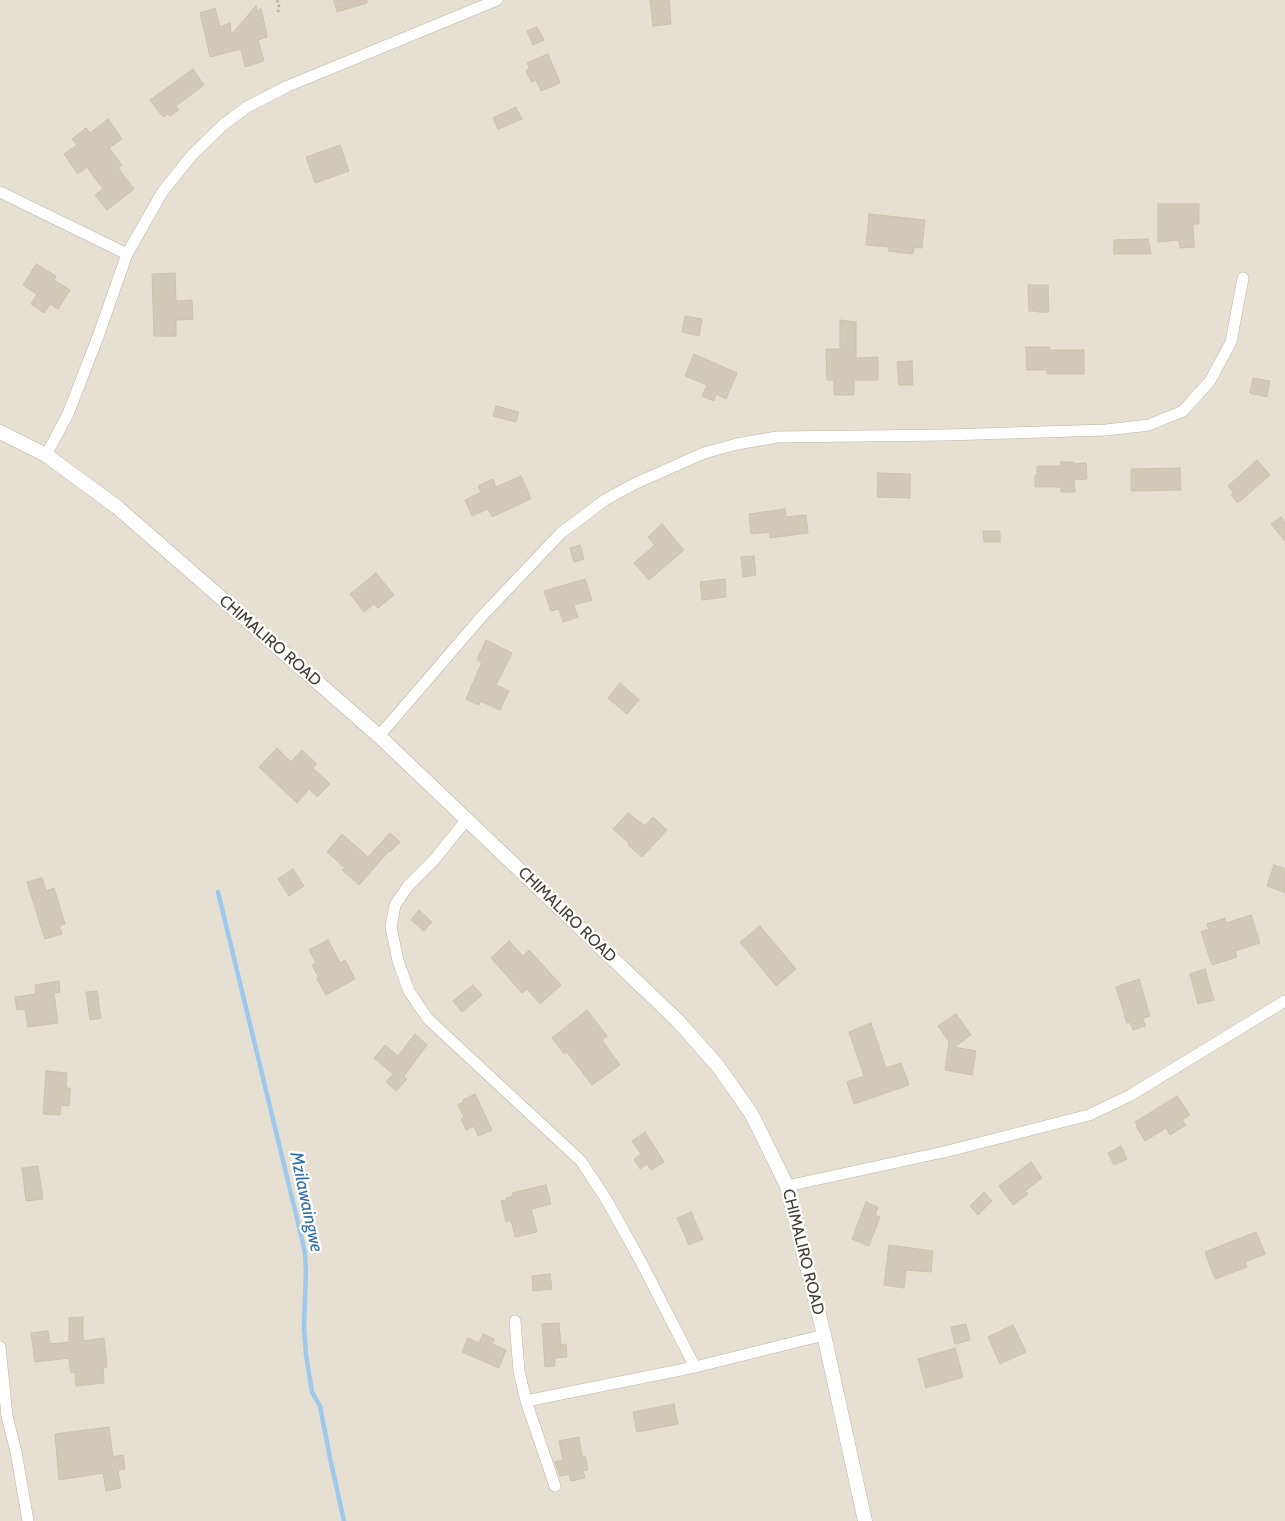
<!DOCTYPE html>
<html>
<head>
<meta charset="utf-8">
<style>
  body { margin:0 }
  canvas { display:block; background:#f1ede3 }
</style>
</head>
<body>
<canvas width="1285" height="1521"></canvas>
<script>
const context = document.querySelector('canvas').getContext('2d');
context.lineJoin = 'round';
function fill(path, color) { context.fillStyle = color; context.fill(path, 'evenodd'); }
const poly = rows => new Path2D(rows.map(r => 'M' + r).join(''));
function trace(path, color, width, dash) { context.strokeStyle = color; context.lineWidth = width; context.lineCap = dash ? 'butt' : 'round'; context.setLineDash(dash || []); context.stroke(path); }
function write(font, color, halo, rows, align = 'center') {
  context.font = font + ' Cabin,sans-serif'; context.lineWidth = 4.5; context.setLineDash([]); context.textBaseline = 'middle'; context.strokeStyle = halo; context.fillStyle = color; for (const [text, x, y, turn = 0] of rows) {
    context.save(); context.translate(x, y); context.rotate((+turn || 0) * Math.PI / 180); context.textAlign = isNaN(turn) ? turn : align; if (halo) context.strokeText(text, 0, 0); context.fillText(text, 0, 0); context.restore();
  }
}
fill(poly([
  [0,0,1285,0,1285,1521,0,1521]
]), '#e5e0d1');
trace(poly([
  [218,892,301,1235,305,1253,306,1271,304,1327,306,1355,312,1392,320,1406,330,1458,344,1521]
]), '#9fc8ed', 4.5);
const building = poly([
  [334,0,367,0,367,3,337,12,334,0],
  [650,0,669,0,671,24,653,26,650,0],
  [256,6,257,11,261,8,267,37,258,40,264,61,245,67,241,49,210,57,200,13,215,8,220,27,230,23,231,35,256,6],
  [537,27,544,40,533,45,527,31,537,27],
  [548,54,560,83,541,91,536,80,531,82,526,70,530,69,527,63,548,54],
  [193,69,204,85,176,106,179,110,170,116,168,114,163,117,150,100,193,69],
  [516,107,522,119,498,129,493,118,516,107],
  [108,119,122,139,109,148,122,165,118,168,134,189,107,210,95,195,103,189,87,167,78,174,64,154,77,145,72,139,86,128,90,133,108,119],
  [340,145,349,171,315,183,306,157,340,145],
  [1158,204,1199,204,1199,224,1193,224,1194,247,1180,248,1179,240,1158,242,1158,204],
  [869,214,925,220,922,248,914,247,913,254,888,251,889,247,866,245,869,214],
  [1148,239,1151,254,1114,254,1114,240,1148,239],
  [36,264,56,276,54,280,70,290,58,309,50,304,44,313,31,304,37,294,23,285,36,264],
  [175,273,176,301,192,300,193,319,176,320,176,336,154,336,152,274,175,273],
  [1028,285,1048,285,1049,312,1037,312,1036,311,1029,311,1028,285],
  [685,316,702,319,699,336,682,332,685,316],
  [840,320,856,322,856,358,878,357,878,380,854,380,854,395,834,395,834,380,827,380,826,349,840,349,840,320],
  [1026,347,1050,347,1050,350,1084,350,1084,374,1047,374,1047,370,1027,370,1026,347],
  [694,354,737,373,726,399,716,394,714,401,702,396,707,385,685,376,694,354],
  [912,361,913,385,899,385,897,362,912,361],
  [1253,378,1270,381,1267,397,1250,393,1253,378],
  [496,406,519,412,516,422,493,416,496,406],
  [1257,460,1270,475,1238,503,1231,495,1234,493,1228,486,1257,460],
  [1061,462,1074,462,1074,464,1086,463,1087,479,1074,480,1075,492,1061,492,1061,487,1035,487,1035,475,1037,475,1037,466,1061,466,1061,462],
  [1180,468,1181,490,1131,491,1131,469,1180,468],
  [878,473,910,474,910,498,877,497,878,473],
  [521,476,531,499,492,517,488,509,472,516,465,500,481,492,478,486,493,479,496,487,521,476],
  [785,509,786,517,806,515,808,533,770,538,769,532,751,534,749,514,785,509],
  [1281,517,1285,522,1285,541,1271,524,1281,517],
  [662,524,684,550,649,580,634,563,655,545,648,537,662,524],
  [983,531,1000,531,1000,542,984,542,983,531],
  [580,545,584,559,574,562,570,548,580,545],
  [754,556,756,575,743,577,741,557,754,556],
  [376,573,394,595,378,608,374,604,364,612,350,594,376,573],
  [585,579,592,600,574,605,578,617,563,622,559,609,551,611,544,591,585,579],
  [725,579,726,597,702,600,700,582,725,579],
  [486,640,512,653,496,685,509,691,500,710,480,701,479,705,466,699,482,662,477,660,486,640],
  [620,683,639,700,627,714,608,698,620,683],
  [277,748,291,762,302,750,317,764,313,768,330,784,317,797,309,789,297,803,259,767,277,748],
  [628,813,645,826,653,817,667,830,642,857,628,845,629,843,613,829,628,813],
  [390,833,400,842,390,852,389,851,359,885,342,870,345,868,327,852,342,834,368,857,390,833],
  [1274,865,1285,869,1285,893,1267,886,1274,865],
  [293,869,304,886,289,896,278,879,293,869],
  [42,878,46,891,54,888,65,924,59,926,62,934,45,939,27,882,42,878],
  [419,910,432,922,424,931,411,920,419,910],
  [1251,915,1260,943,1235,951,1237,957,1212,965,1201,932,1209,929,1207,924,1225,918,1226,923,1251,915],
  [760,926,796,969,776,986,740,942,760,926],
  [328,940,340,963,345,960,355,979,326,995,317,979,319,978,312,965,316,963,309,950,328,940],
  [509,941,523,956,529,950,561,985,540,1004,527,989,522,993,491,958,509,941],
  [1205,969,1214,1000,1198,1004,1190,974,1205,969],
  [1139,979,1150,1016,1143,1018,1145,1026,1133,1030,1130,1022,1127,1023,1116,987,1139,979],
  [59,981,60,992,54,993,58,1023,28,1027,25,1009,17,1010,15,997,36,994,35,985,59,981],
  [473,985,482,995,462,1012,453,1001,473,985],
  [97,991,101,1018,90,1020,86,992,97,991],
  [587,1010,607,1036,602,1040,620,1065,592,1085,567,1052,564,1054,552,1038,587,1010],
  [956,1014,971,1035,954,1047,976,1051,972,1075,945,1070,949,1042,938,1026,956,1014],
  [871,1023,886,1068,901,1063,909,1085,854,1104,847,1082,864,1076,849,1032,871,1023],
  [415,1034,427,1045,404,1076,407,1079,396,1091,386,1082,393,1074,374,1058,385,1045,398,1056,415,1034],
  [46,1071,67,1073,66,1088,70,1088,69,1106,61,1105,60,1115,43,1114,46,1071],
  [475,1094,492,1130,478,1136,474,1126,466,1130,461,1119,464,1117,458,1105,464,1102,463,1100,475,1094],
  [1177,1096,1190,1115,1182,1120,1186,1125,1170,1135,1166,1128,1145,1141,1136,1126,1137,1125,1135,1122,1177,1096],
  [645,1132,664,1162,651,1170,647,1164,640,1169,634,1159,641,1154,632,1141,645,1132],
  [1121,1146,1127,1159,1114,1165,1108,1153,1121,1146],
  [1031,1162,1042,1178,1025,1191,1028,1194,1013,1205,999,1186,1031,1162],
  [38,1166,43,1199,26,1201,22,1168,38,1166],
  [546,1185,551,1204,531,1209,537,1232,515,1237,511,1220,506,1222,501,1201,507,1200,506,1198,513,1196,512,1193,546,1185],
  [984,1192,992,1201,978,1215,970,1206,984,1192],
  [866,1202,878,1207,875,1215,880,1217,869,1246,852,1239,866,1202],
  [691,1212,703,1239,689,1245,677,1218,691,1212],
  [1256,1232,1265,1254,1245,1262,1247,1267,1215,1279,1205,1252,1256,1232],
  [889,1245,933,1251,931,1272,906,1270,904,1288,884,1285,889,1245],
  [550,1274,552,1289,533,1291,532,1276,550,1274],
  [83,1317,83,1341,104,1338,107,1367,103,1367,104,1383,76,1386,75,1372,71,1373,69,1358,35,1362,31,1333,48,1331,50,1344,69,1342,69,1318,83,1317],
  [559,1323,561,1345,566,1344,567,1357,555,1358,555,1366,545,1367,542,1324,559,1323],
  [966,1324,970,1340,955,1344,951,1327,966,1324],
  [1013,1325,1026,1352,1000,1364,988,1337,1013,1325],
  [483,1334,494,1339,492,1344,506,1350,499,1368,462,1352,468,1338,479,1343,483,1334],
  [955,1348,963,1377,926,1388,918,1359,955,1348],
  [674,1404,678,1424,637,1432,633,1412,674,1404],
  [109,1427,113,1457,123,1455,125,1469,118,1470,121,1488,106,1491,103,1473,59,1480,55,1434,109,1427],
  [579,1437,582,1457,585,1456,588,1470,583,1471,585,1478,571,1481,569,1474,560,1476,555,1462,563,1460,559,1441,579,1437]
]);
fill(building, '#d2cab8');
trace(building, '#cdc2ac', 1);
const minor = poly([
  [0,192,127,254],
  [46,455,68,414,99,334,127,254,163,191,192,155,223,125,247,107,288,86,497,0],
  [379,736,483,615,561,533,605,500,634,484,704,453,737,444,777,437,946,435,1106,430,1149,425,1183,411,1210,381,1231,342,1243,278],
  [467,819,434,860,408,886,395,905,391,927,398,961,409,991,428,1019,581,1161,606,1199,640,1260,695,1367],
  [787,1186,948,1151,1089,1115,1129,1096,1285,1001],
  [515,1321,519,1371,526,1401],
  [0,1347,7,1416,16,1452,28,1521],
  [555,1486,526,1401,695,1367,824,1335]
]);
const tertiary = poly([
  [0,432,46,455,117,507,379,736,677,1020,717,1065,751,1113,787,1186,824,1335,865,1521]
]);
trace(minor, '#bcb6a6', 12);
trace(tertiary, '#bcb6a6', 15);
trace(poly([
  [277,0,279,6,278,13]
]), '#bdb297', 2.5, [2.5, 2.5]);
trace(minor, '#fff', 11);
trace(tertiary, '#fff', 14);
write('16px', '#423d33', '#fff', [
  ["CHIMALIRO ROAD",270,641,41],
  ["CHIMALIRO ROAD",567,915,44],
  ["CHIMALIRO ROAD",803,1252,76]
]);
write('italic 18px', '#306faa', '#fff', [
  ["Mzilawaingwe",306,1202,78]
]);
</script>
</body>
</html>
